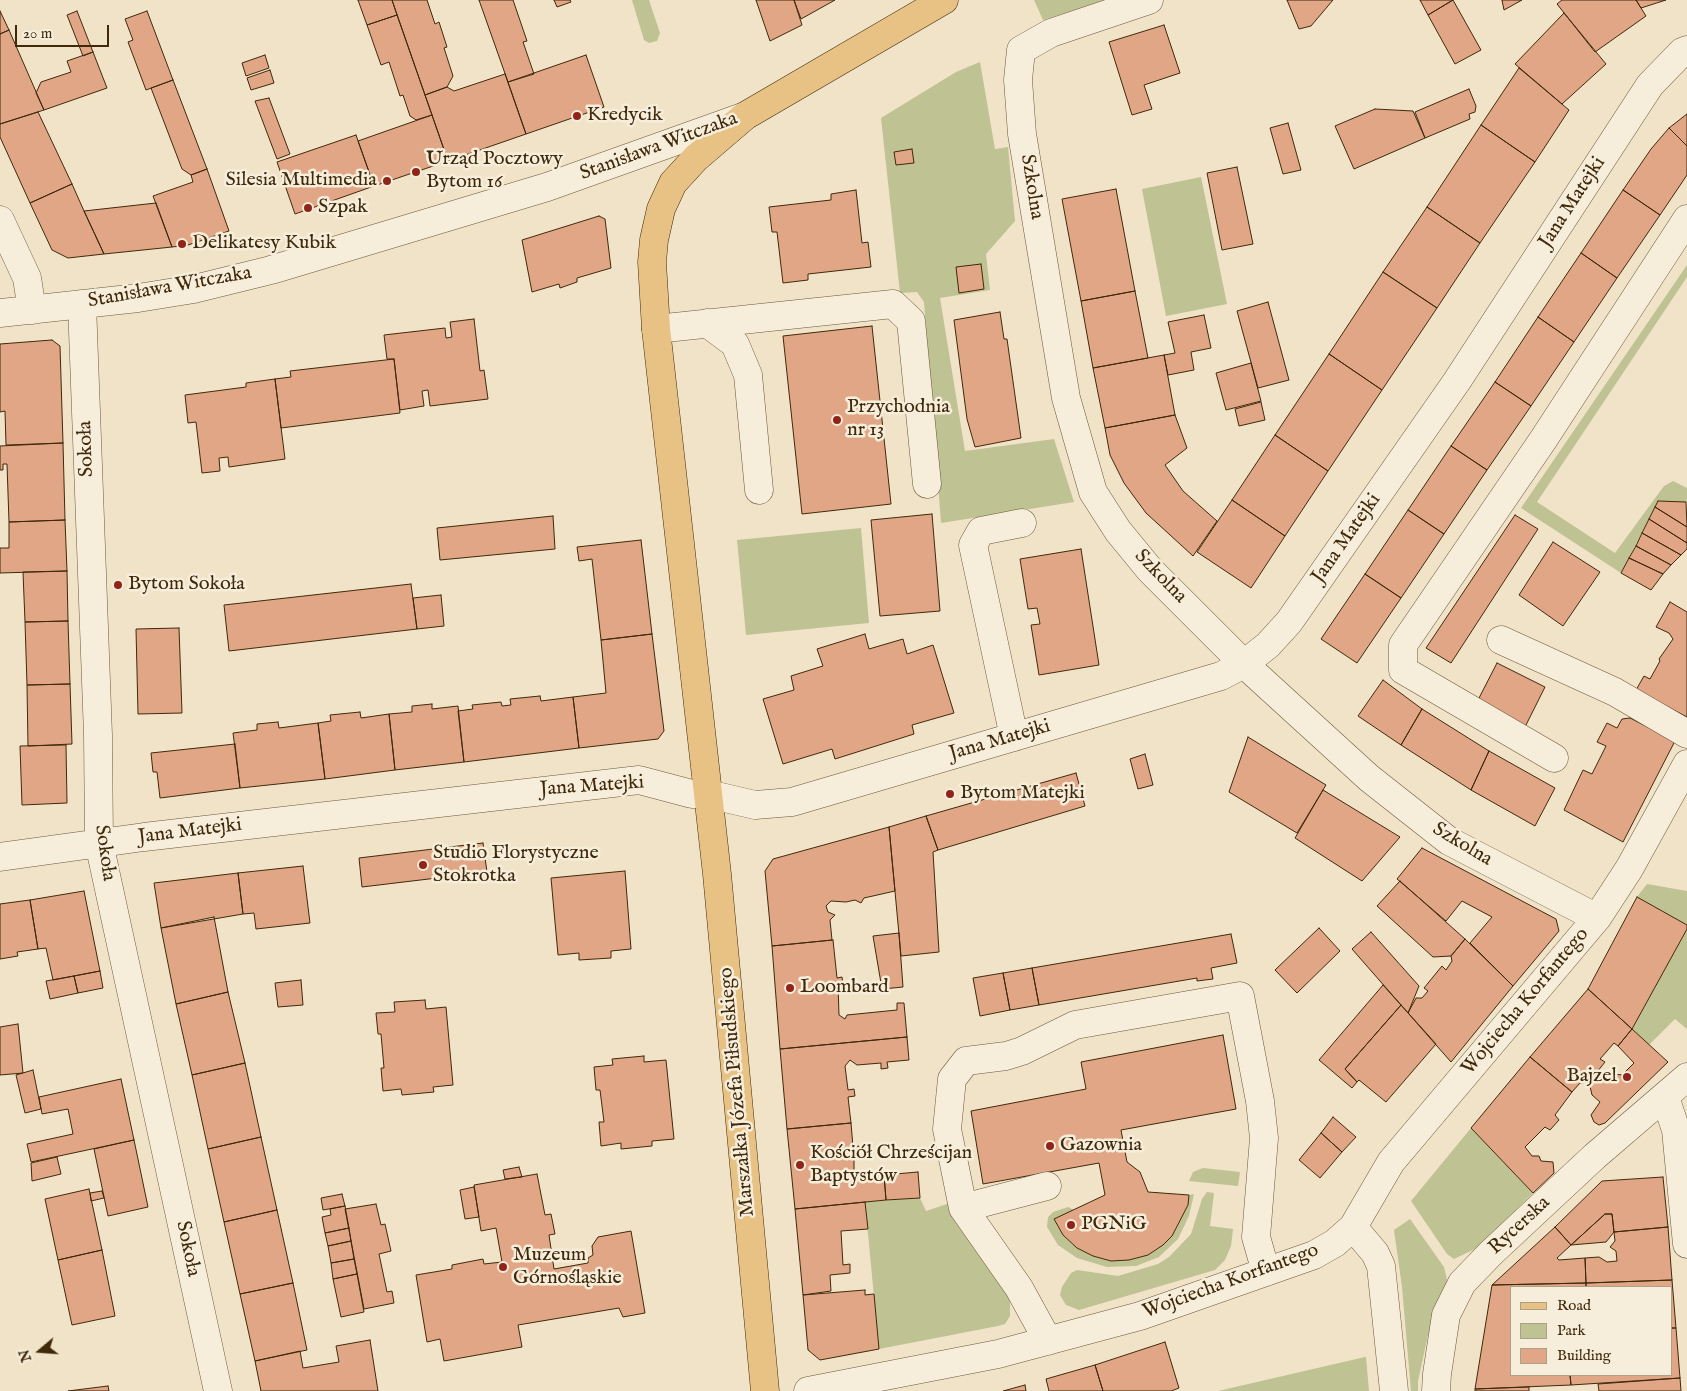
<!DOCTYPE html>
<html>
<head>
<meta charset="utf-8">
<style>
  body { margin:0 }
  #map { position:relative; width:1687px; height:1391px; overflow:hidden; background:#f1e3c8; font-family:"IM FELL English",serif }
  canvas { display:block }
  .legend { position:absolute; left:1510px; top:1286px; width:162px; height:90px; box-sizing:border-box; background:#f6eddb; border:1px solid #ad9f88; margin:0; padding:6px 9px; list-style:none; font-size:15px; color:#3f290b }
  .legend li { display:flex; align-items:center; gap:10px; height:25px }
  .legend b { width:25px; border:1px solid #ad9f88 }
  .north { position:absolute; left:15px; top:1326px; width:50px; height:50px; -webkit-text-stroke:4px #f6eddb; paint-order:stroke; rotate:252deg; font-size:14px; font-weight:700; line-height:20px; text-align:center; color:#3f290b }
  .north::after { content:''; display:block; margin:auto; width:18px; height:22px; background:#3f290b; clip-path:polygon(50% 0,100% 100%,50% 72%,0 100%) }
  .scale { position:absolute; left:15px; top:25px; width:94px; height:22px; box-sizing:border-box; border:2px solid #3f290b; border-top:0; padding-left:6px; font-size:15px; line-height:18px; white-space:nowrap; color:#3f290b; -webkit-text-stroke:4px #f6eddb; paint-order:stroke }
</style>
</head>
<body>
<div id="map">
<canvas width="1687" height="1391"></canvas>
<ul class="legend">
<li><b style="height:6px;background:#e8c284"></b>Road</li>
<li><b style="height:14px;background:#bfc292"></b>Park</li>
<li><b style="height:14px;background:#e1a685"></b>Building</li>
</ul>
<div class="north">N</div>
<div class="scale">20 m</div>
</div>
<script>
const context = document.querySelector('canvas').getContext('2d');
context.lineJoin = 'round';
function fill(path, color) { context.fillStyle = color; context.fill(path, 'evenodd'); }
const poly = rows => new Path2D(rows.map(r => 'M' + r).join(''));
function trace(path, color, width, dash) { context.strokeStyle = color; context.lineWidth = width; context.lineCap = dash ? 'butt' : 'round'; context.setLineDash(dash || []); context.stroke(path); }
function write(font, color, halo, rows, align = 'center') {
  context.font = font + ' "IM FELL English",serif'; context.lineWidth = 5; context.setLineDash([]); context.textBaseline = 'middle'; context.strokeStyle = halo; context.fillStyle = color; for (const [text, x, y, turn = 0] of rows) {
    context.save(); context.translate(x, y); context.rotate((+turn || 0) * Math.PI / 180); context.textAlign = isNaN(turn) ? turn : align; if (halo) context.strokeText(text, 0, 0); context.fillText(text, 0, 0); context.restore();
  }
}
fill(poly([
  [632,0,649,0,660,33,657,41,649,43,644,40],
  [1034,0,1106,0,1043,20],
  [980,62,995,149,1008,147,1015,221,986,254,990,290,940,298,965,451,1054,439,1074,502,941,523,924,302,917,292,900,293,881,118,956,72],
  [1201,177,1227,304,1166,316,1142,189],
  [1687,265,1687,277,1537,502,1615,553,1664,486,1673,481,1687,488,1687,502,1658,502,1621,573,1521,508],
  [861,528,869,623,746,635,737,540],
  [1647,884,1687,891,1687,925,1637,897],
  [1687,929,1687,1029,1675,1019,1649,1045,1632,1029],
  [1471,1128,1533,1193,1484,1242,1473,1250,1454,1259,1447,1254,1411,1201],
  [1203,1168,1240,1172,1238,1186,1189,1181,1193,1172],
  [1207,1192,1214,1193,1210,1226,1233,1229,1231,1246,1225,1260,1215,1270,1079,1310,1066,1305,1060,1295,1062,1287,1071,1273,1077,1270,1118,1276,1158,1264,1169,1257,1191,1234,1202,1199],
  [1194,1194,1189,1216,1178,1239,1159,1257,1136,1266,1107,1267,1077,1258,1058,1245,1047,1227,1048,1217,1053,1212,1068,1207,1074,1210,1054,1220,1063,1235,1077,1248,1093,1256,1111,1261,1129,1260,1148,1255,1163,1245,1172,1236,1188,1205,1189,1195],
  [920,1198,926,1211,950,1203,1007,1293,1010,1300,1010,1316,1005,1324,998,1326,879,1349,865,1202],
  [1410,1219,1444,1267,1448,1284,1428,1335,1418,1381,1418,1391,1411,1391,1402,1287,1394,1230],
  [1366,1357,1369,1391,1218,1391,1365,1357]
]), '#bfc292');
const building = poly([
  [358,0,392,0,397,15,367,25,358,0],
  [392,0,427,0,435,24,439,22,447,47,444,48,453,76,447,87,425,95,392,0],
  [479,0,513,0,527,41,523,42,534,74,508,82,479,0],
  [554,0,570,0,571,2,557,7,554,0],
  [756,0,794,0,802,25,770,41,756,0],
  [794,0,835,0,801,19,794,0],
  [1287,0,1333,0,1311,26,1299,29,1287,0],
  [1420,0,1453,0,1428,15,1420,0],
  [1453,0,1481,50,1455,64,1428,15,1453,0],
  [1502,0,1522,0,1504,10,1502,0],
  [1562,0,1636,0,1646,16,1595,52,1557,4,1562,0],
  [1636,0,1666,0,1641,8,1636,0],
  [0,11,9,30,0,34,0,11],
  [77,11,93,52,83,56,67,15,77,11],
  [147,11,173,80,146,90,128,42,133,40,125,19,147,11],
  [1564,13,1606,64,1562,104,1515,64,1564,13],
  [397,15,432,115,416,120,410,116,403,95,400,96,389,62,381,65,367,25,397,15],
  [1164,25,1180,73,1144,85,1152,109,1132,115,1109,42,1164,25],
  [9,30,44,110,0,124,0,34,9,30],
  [93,52,107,88,44,110,36,93,41,82,71,72,67,61,93,52],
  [265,55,269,68,246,76,242,63,265,55],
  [586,55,604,107,526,134,508,82,586,55],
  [1519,68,1569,110,1535,162,1481,125,1519,68],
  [270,70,274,83,251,90,247,78,270,70],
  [505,74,526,134,448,161,425,95,447,87,454,91,505,74],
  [173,80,207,169,191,175,182,169,151,88,173,80],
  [1469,89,1476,106,1475,112,1469,114,1470,119,1425,138,1415,112,1469,89],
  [269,98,290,154,277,159,255,101,269,98],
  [1375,109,1413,111,1425,138,1354,169,1335,126,1375,109],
  [38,112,72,184,30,203,0,137,0,124,38,112],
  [1687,114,1687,146,1669,128,1687,114],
  [432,115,448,161,374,186,358,141,432,115],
  [1288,123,1301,170,1283,174,1270,128,1288,123],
  [1481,125,1535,162,1480,243,1427,207,1481,125],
  [1669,128,1687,146,1687,175,1660,215,1623,190,1651,149,1669,128],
  [356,135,374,186,295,214,277,162,356,135],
  [912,149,914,163,896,165,894,152,912,149],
  [1237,167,1253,244,1222,250,1207,173,1237,167],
  [207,169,229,231,188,245,172,247,153,196,193,182,191,175,207,169],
  [72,184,84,211,104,254,68,258,52,250,30,203,72,184],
  [1116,189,1135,291,1081,301,1062,199,1116,189],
  [856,190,862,243,868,242,871,267,808,274,808,280,783,283,777,232,772,232,769,207,831,200,831,194,856,190],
  [1623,190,1660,215,1617,278,1581,253,1623,190],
  [156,203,172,247,104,254,84,211,156,203],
  [1427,207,1480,243,1437,308,1383,272,1427,207],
  [599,216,605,219,611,268,577,278,577,282,560,288,559,284,532,292,522,240,599,216],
  [1581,253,1617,278,1574,342,1538,317,1581,253],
  [981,264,984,289,959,293,956,267,981,264],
  [1383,272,1437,308,1382,390,1329,354,1383,272],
  [1135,291,1148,358,1093,368,1081,301,1135,291],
  [1268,302,1289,380,1258,388,1237,311,1268,302],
  [1000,312,1004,339,1007,339,1021,438,975,447,967,419,954,320,1000,312],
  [1204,315,1211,348,1191,352,1194,370,1168,375,1164,355,1175,353,1168,322,1204,315],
  [1538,317,1574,342,1531,406,1495,382,1538,317],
  [474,319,480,371,484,370,488,399,430,406,428,390,422,391,424,406,400,410,394,359,387,359,384,335,445,328,446,338,452,337,450,322,474,319],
  [872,326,891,504,802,514,783,336,872,326],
  [52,340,60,346,63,443,6,445,5,411,0,412,0,344,52,340],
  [1329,354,1382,390,1328,471,1275,435,1329,354],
  [1164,355,1175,415,1105,428,1093,368,1164,355],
  [394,359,400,413,281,428,275,379,291,377,290,371,394,359],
  [1251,363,1261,401,1226,410,1216,373,1251,363],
  [275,379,285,459,229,467,228,457,219,458,220,471,202,473,196,422,188,423,185,395,246,387,246,383,275,379],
  [1495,382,1531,406,1487,470,1451,446,1495,382],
  [1261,402,1265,420,1239,426,1235,409,1261,402],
  [1175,415,1187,448,1165,465,1183,491,1217,521,1193,556,1146,513,1124,483,1110,455,1105,428,1175,415],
  [1275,435,1328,471,1285,536,1232,500,1275,435],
  [63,443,65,520,9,522,7,464,3,464,3,470,0,470,0,446,63,443],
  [1451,446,1487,470,1444,534,1408,510,1451,446],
  [1232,500,1285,536,1251,588,1197,552,1232,500],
  [1658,501,1686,502,1687,527,1655,507,1658,501],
  [1655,507,1687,527,1687,543,1649,519,1655,507],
  [1408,510,1444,534,1401,598,1365,574,1408,510],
  [932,514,940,611,880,616,871,520,932,514],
  [1515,515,1538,529,1451,663,1426,648,1515,515],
  [553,516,555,549,440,560,437,528,553,516],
  [1649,519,1687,543,1687,549,1681,555,1642,533,1649,519],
  [65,520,67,571,0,573,0,548,9,548,9,522,65,520],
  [1642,533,1681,555,1671,565,1636,546,1642,533],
  [641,540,652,634,601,640,592,559,579,561,577,547,641,540],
  [1553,542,1600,572,1563,626,1519,595,1553,542],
  [1636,546,1671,565,1663,574,1629,558,1636,546],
  [1081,549,1099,665,1039,675,1031,625,1040,624,1037,608,1028,609,1020,559,1081,549],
  [1629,558,1663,574,1651,590,1621,573,1629,558],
  [67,571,68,621,25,622,23,572,67,571],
  [1365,574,1401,598,1357,663,1321,639,1365,574],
  [411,584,417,629,229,651,224,605,411,584],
  [441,595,444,626,417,629,413,598,441,595],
  [1670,602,1687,612,1687,717,1636,690,1644,676,1650,679,1660,661,1659,659,1673,639,1669,633,1656,627,1670,602],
  [68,621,70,684,27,685,25,622,68,621],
  [179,628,182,713,138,714,136,629,179,628],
  [652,634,664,731,658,739,579,748,573,697,606,693,601,640,652,634],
  [865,634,869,649,903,639,907,654,933,645,954,713,912,725,914,734,835,759,832,749,783,764,763,699,794,690,791,676,823,666,817,649,865,634],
  [1497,663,1545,687,1525,727,1478,700,1497,663],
  [1383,680,1422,709,1401,745,1358,716,1383,680],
  [70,684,72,744,28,746,27,685,70,684],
  [540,696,541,701,573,697,579,748,464,762,458,711,473,709,472,705,501,702,502,706,511,705,510,699,540,696],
  [432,704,432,709,458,706,464,762,395,770,389,714,412,712,412,706,432,704],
  [1422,709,1489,751,1471,790,1401,745,1422,709],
  [360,712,361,718,389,714,395,770,325,779,318,723,331,721,330,715,360,712],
  [1630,718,1675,741,1623,842,1564,810,1583,770,1592,774,1606,746,1597,742,1607,723,1617,728,1622,719,1630,718],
  [278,722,279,728,318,723,325,779,240,788,233,733,257,730,257,724,278,722],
  [1248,737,1326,785,1297,833,1229,792,1248,737],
  [235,744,240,788,160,798,157,772,153,772,151,753,235,744],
  [66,745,67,803,22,805,20,746,66,745],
  [1489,751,1555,788,1535,826,1471,790,1489,751],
  [1145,754,1153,785,1138,789,1130,759,1145,754],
  [1076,773,1085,806,938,850,926,816,1076,773],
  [1323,790,1400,837,1362,881,1295,838,1323,790],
  [926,816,938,850,933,852,939,952,901,956,889,827,926,816],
  [889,827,895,891,864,898,861,903,855,900,846,902,831,901,826,906,828,912,835,915,830,920,832,940,772,946,765,871,773,859,889,827],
  [483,843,487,872,362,887,359,858,483,843],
  [1422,848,1556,919,1559,931,1513,986,1470,943,1492,917,1462,901,1446,921,1397,879,1422,848],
  [303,866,310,923,256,929,254,913,243,914,238,873,303,866],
  [625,871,631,949,611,951,611,958,579,960,579,953,558,955,551,878,625,871],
  [238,873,243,914,161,928,154,883,238,873],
  [1400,881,1465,939,1451,956,1433,957,1377,906,1400,881],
  [84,891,100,971,53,980,46,948,38,949,30,900,84,891],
  [1637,897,1687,925,1687,929,1632,1029,1588,989,1637,897],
  [30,900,38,949,17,952,18,956,0,959,0,904,30,900],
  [214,917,228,992,176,1004,161,928,214,917],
  [1319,928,1340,951,1297,993,1275,970,1319,928],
  [1371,932,1419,986,1408,1013,1352,949,1371,932],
  [899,933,903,987,882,989,873,936,899,933],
  [1231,934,1237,963,1211,968,1213,979,1197,981,1197,978,1039,1005,1032,968,1231,934],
  [1465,939,1513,986,1451,1062,1408,1013,1416,998,1422,998,1428,991,1424,988,1442,966,1446,970,1452,961,1451,956,1465,939],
  [833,940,837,978,842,977,843,984,838,984,839,1015,845,1019,847,1015,897,1010,897,1003,904,1003,907,1037,780,1049,772,946,833,940],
  [1032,968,1039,1005,1010,1010,1003,973,1032,968],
  [100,971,103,988,78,993,74,976,100,971],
  [1003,973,1010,1010,980,1016,973,978,1003,973],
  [74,976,78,993,50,999,46,981,74,976],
  [301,980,303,1005,278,1007,275,983,301,980],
  [1383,985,1401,1005,1345,1069,1357,1082,1352,1088,1319,1060,1383,985],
  [1588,989,1632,1029,1618,1046,1614,1043,1600,1059,1605,1062,1589,1082,1580,1083,1572,1092,1530,1057,1588,989],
  [228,992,245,1063,192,1075,176,1004,228,992],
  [425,1000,426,1009,446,1007,453,1085,433,1087,434,1092,402,1095,401,1089,383,1091,381,1068,384,1068,381,1034,378,1034,376,1013,395,1012,394,1002,425,1000],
  [1401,1005,1436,1044,1386,1102,1359,1080,1357,1082,1345,1069,1401,1005],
  [18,1024,23,1073,0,1075,0,1027,18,1024],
  [1632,1029,1668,1062,1605,1123,1599,1125,1594,1122,1591,1115,1600,1102,1592,1095,1589,1082,1597,1072,1608,1080,1614,1074,1622,1075,1634,1063,1618,1046,1632,1029],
  [1223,1035,1236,1109,1121,1130,1127,1162,1140,1172,1148,1192,1189,1195,1188,1205,1172,1236,1163,1245,1148,1255,1129,1260,1111,1261,1093,1256,1077,1248,1063,1235,1054,1219,1105,1195,1099,1163,983,1184,971,1111,1086,1089,1081,1062,1223,1035],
  [907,1037,909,1060,887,1062,888,1068,881,1069,881,1063,857,1065,850,1060,845,1066,848,1090,854,1089,855,1096,848,1097,851,1123,787,1129,780,1049,907,1037],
  [644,1056,644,1062,666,1060,674,1139,652,1141,652,1146,621,1149,621,1143,601,1146,599,1122,604,1122,600,1090,596,1090,594,1067,613,1065,612,1059,644,1056],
  [1530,1057,1572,1092,1555,1115,1559,1120,1550,1130,1545,1127,1525,1147,1532,1156,1539,1156,1541,1161,1553,1162,1554,1173,1533,1193,1471,1128,1530,1057],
  [245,1063,261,1137,208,1149,192,1075,245,1063],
  [33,1070,41,1109,25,1113,16,1075,33,1070],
  [121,1079,134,1140,31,1162,27,1144,73,1134,68,1109,42,1114,39,1097,121,1079],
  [1333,1117,1356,1137,1342,1152,1321,1133,1333,1117],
  [851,1123,853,1147,859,1146,860,1153,854,1154,854,1174,859,1178,884,1175,886,1200,795,1209,787,1129,851,1123],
  [1321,1133,1342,1152,1320,1178,1299,1160,1321,1133],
  [261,1137,277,1210,224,1222,208,1149,261,1137],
  [134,1140,148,1207,108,1216,94,1149,134,1140],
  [57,1157,61,1174,32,1181,31,1163,57,1157],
  [519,1167,522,1177,505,1179,503,1170,519,1167],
  [918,1172,920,1198,886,1200,884,1175,918,1172],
  [537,1174,545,1215,551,1214,555,1234,549,1235,554,1269,588,1263,588,1258,593,1255,592,1246,598,1237,631,1231,645,1313,623,1317,619,1308,518,1325,522,1347,444,1361,440,1339,427,1342,416,1275,452,1269,452,1265,483,1259,484,1264,502,1262,496,1228,481,1231,474,1185,537,1174],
  [1663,1177,1668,1227,1614,1232,1612,1214,1605,1214,1571,1245,1555,1227,1602,1181,1663,1177],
  [474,1187,479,1217,465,1219,460,1190,474,1187],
  [89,1189,102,1250,58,1260,45,1199,89,1189],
  [102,1191,104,1198,91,1201,90,1193,102,1191],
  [342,1194,345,1206,323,1210,321,1198,342,1194],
  [865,1202,868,1229,841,1231,843,1265,850,1264,850,1273,830,1275,831,1291,803,1295,795,1209,865,1202],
  [376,1204,381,1225,385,1224,391,1251,379,1254,387,1292,392,1291,394,1303,364,1309,345,1209,376,1204],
  [345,1206,349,1228,325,1233,322,1217,331,1215,330,1209,345,1206],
  [277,1210,293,1283,240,1294,224,1222,277,1210],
  [1605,1214,1612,1214,1614,1232,1606,1242,1571,1245,1605,1214],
  [1555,1227,1571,1245,1557,1258,1559,1260,1585,1258,1586,1283,1492,1285,1555,1227],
  [1668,1227,1672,1280,1586,1283,1585,1258,1599,1257,1607,1262,1617,1261,1616,1251,1610,1247,1615,1241,1614,1232,1668,1227],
  [349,1228,351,1241,328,1246,325,1233,349,1228],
  [351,1241,354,1259,331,1263,328,1246,351,1241],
  [102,1250,115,1316,72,1325,58,1260,102,1250],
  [354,1259,357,1274,333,1279,331,1263,354,1259],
  [357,1274,364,1312,341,1317,333,1279,357,1274],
  [1672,1280,1676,1328,1671,1328,1671,1287,1586,1287,1586,1283,1672,1280],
  [293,1283,307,1350,255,1361,240,1294,293,1283],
  [1586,1283,1586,1287,1511,1287,1511,1375,1570,1375,1571,1385,1475,1389,1492,1285,1586,1283],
  [865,1290,865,1295,874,1294,879,1349,820,1360,808,1350,803,1295,865,1290],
  [1671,1328,1676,1328,1680,1378,1571,1385,1570,1375,1671,1375,1671,1328],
  [370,1340,378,1391,261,1391,255,1361,300,1351,303,1368,339,1362,336,1346,370,1340],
  [1165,1342,1179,1388,1171,1391,1103,1391,1095,1365,1165,1342],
  [1095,1365,1103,1391,1049,1391,1046,1379,1095,1365],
  [1680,1378,1681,1391,1599,1391,1598,1384,1680,1378],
  [1025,1385,1026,1391,1003,1391,1025,1385],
  [108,1386,109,1391,68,1391,108,1386],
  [1529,1387,1529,1391,1475,1391,1475,1389,1529,1387]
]);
fill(building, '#e1a685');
trace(building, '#3f290b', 1);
const minor = poly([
  [1149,0,1051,33,1021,50,1018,80,1022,134,1066,398,1093,492,1118,531,1150,570,1244,664,1369,778,1449,841,1597,918],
  [0,220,27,278,32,310],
  [82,304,98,735,99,843,218,1391],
  [0,313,138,298,194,289,271,270,547,187,743,117],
  [707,323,735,344,748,375,759,490],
  [656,329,893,304,911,321,927,484],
  [1501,640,1615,692,1687,734],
  [1014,737,973,545,981,531,1022,523],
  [1554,758,1403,670,1403,645,1543,440,1687,219],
  [0,857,144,837,639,780,692,794,708,794,755,805,792,802,1221,676,1244,664,1268,645,1289,622,1457,381,1650,85,1682,52,1687,50],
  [1665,1097,1676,1130,1687,1244],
  [963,1208,1047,1186],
  [1353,1227,1375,1253,1381,1266,1394,1391],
  [1048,1341,1019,1288,963,1208,947,1129,952,1079,966,1061,1006,1056,1022,1051,1075,1025,1240,996,1260,1101,1264,1138,1256,1237,1266,1272],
  [808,1391,998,1354,1140,1316,1314,1255,1335,1243,1353,1227,1391,1162,1597,918,1629,869,1687,764],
  [1436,1391,1437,1374,1446,1315,1462,1283,1491,1253,1595,1156,1687,1077]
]);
const major = poly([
  [765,1391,717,874,656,329,652,262,654,240,661,209,673,183,696,158,745,116,944,0]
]);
trace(minor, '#6c583a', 29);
trace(major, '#3f290b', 29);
trace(minor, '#f6eddb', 28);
trace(major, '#e8c284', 28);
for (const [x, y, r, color] of [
  [577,116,5,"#8f2418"],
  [416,172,5,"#8f2418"],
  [387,181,5,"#8f2418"],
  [308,208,5,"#8f2418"],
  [182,244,5,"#8f2418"],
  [837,420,5,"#8f2418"],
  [118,585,5,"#8f2418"],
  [950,794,5,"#8f2418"],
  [423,865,5,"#8f2418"],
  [790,988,5,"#8f2418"],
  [1627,1077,5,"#8f2418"],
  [1050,1146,5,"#8f2418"],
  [800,1165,5,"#8f2418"],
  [1071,1225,5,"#8f2418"],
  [503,1267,5,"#8f2418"]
]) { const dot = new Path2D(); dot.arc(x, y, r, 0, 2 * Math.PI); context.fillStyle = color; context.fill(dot); trace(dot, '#f6eddb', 2); }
write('20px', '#3f290b', '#f6eddb', [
  ["Kredycik",587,116],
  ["Urząd Pocztowy",426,160],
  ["Bytom 16",426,183],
  ["Silesia Multimedia",377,181,"right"],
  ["Szpak",318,208],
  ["Delikatesy Kubik",192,244],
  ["Przychodnia",847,408],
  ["nr 13",847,431],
  ["Bytom Sokoła",128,585],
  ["Bytom Matejki",960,794],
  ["Studio Florystyczne",433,854],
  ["Stokrotka",433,877],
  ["Loombard",800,988],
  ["Bajzel",1617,1077,"right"],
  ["Gazownia",1060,1146],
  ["Kościół Chrześcijan",810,1154],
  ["Baptystów",810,1177],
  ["PGNiG",1081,1225],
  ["Muzeum",513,1256],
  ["Górnośląskie",513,1279]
], 'left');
write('20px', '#3f290b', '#f6eddb', [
  ["Stanisława Witczaka",659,147,-20],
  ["Szkolna",1031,187,81],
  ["Jana Matejki",1573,203,-57],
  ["Stanisława Witczaka",170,288,-10],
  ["Sokoła",87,449,-92],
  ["Jana Matejki",1347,539,-55],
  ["Szkolna",1160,577,46],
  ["Jana Matejki",1000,741,-16],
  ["Jana Matejki",592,787,-4],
  ["Jana Matejki",190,832,-7],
  ["Szkolna",1462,845,31],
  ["Sokoła",104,853,82],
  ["Wojciecha Korfantego",1526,1002,-50],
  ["Marszałka Józefa Piłsudskiego",738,1092,-95],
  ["Rycerska",1520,1226,-43],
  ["Sokoła",187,1249,78],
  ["Wojciecha Korfantego",1231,1282,-20]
]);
</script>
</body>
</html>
